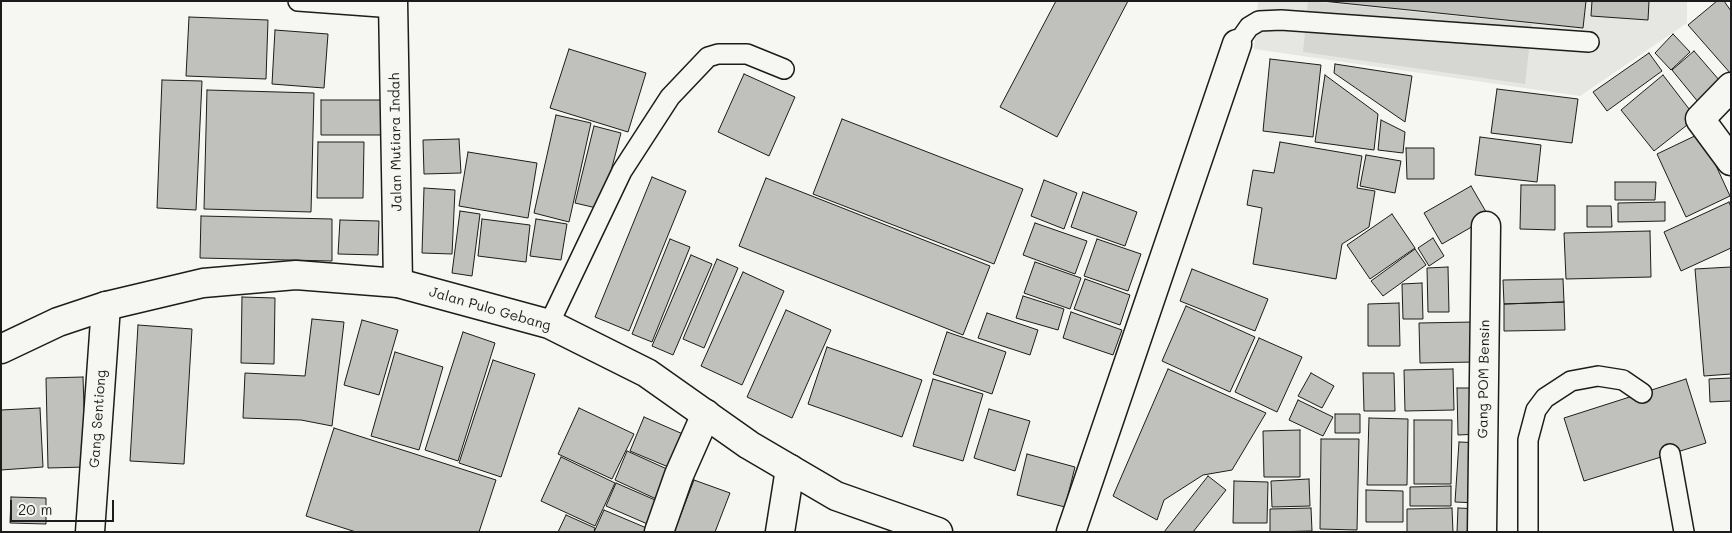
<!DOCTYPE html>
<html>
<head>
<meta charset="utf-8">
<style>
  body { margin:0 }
  #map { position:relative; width:1732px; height:533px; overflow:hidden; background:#f6f6f2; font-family:Mali,sans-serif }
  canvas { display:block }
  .frame { position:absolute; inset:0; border:2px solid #1c1c1c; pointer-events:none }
  .scale { position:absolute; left:10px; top:500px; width:104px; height:22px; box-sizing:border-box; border:2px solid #1c1c1c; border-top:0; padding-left:6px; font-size:15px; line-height:18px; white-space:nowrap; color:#1c1c1c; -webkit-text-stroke:4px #f6f6f2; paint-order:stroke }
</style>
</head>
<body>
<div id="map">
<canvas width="1732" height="533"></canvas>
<div class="frame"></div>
<div class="scale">20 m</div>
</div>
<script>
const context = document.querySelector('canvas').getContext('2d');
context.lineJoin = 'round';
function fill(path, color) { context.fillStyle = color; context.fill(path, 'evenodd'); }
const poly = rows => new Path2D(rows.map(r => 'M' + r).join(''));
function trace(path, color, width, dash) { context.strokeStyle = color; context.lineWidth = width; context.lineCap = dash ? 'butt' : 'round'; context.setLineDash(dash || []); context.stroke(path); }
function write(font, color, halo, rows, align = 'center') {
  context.font = font + ' Mali,sans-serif'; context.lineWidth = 4; context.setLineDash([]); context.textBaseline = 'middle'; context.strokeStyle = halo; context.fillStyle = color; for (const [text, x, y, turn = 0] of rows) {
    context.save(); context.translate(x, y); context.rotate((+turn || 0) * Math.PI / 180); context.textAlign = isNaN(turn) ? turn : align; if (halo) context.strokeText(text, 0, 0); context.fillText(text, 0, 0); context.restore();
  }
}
fill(poly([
  [1258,1,1687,1,1687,23,1580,96,1254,49]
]), '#e6e6e2');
fill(poly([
  [1308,1,1532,24,1525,84,1303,52]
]), '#d6d6d2');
const building = poly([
  [1056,1,1128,1,1057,137,1000,107,1056,1],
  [1322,1,1586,1,1583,28,1322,1],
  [1592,1,1649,1,1648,20,1591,16,1592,1],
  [1717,1,1724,1,1731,11,1731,74,1688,25,1717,1],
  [189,17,268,20,266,79,186,76,189,17],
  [275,30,328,34,324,88,272,84,275,30],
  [1673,34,1690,52,1671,70,1655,53,1673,34],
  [569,49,646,73,628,132,550,108,569,49],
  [1694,51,1726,88,1703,108,1672,70,1694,51],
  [1649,53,1662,71,1607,111,1593,92,1649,53],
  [1270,59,1321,65,1313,137,1263,131,1270,59],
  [1335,64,1412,76,1405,122,1334,73,1335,64],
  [744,74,795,97,769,156,718,132,744,74],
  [1325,75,1378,114,1374,150,1315,142,1325,75],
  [1663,75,1696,118,1654,151,1621,110,1663,75],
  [162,80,202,81,196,210,157,208,162,80],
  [1497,89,1578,99,1572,143,1491,133,1497,89],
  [207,90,314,93,311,212,204,209,207,90],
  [321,100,385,100,385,135,321,135,321,100],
  [556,115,591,123,569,222,534,213,556,115],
  [842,119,1023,189,994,264,813,194,842,119],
  [1381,120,1405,132,1403,153,1378,150,1381,120],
  [594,126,621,133,601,209,575,203,594,126],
  [1701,133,1730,196,1686,217,1657,154,1701,133],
  [1480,137,1541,145,1537,182,1475,175,1480,137],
  [459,139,461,173,424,174,423,140,459,139],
  [318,142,364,142,363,198,317,198,318,142],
  [1280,142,1362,156,1357,188,1375,191,1369,227,1342,244,1336,279,1253,264,1262,208,1247,205,1253,170,1274,173,1280,142],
  [1406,148,1434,148,1434,179,1407,179,1406,148],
  [468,152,537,163,528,218,459,206,468,152],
  [1366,155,1401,161,1395,193,1360,186,1366,155],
  [652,177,686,191,629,331,595,317,652,177],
  [766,178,990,266,963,335,739,246,766,178],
  [1044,180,1077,193,1064,229,1031,216,1044,180],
  [1615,182,1656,182,1655,200,1615,200,1615,182],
  [1521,185,1555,185,1555,230,1520,229,1521,185],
  [1471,186,1489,217,1442,244,1424,213,1471,186],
  [424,188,455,190,452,254,422,253,424,188],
  [1083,192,1137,212,1125,246,1071,227,1083,192],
  [1665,202,1665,221,1618,222,1618,203,1665,202],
  [1729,202,1731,207,1731,248,1681,271,1664,232,1729,202],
  [1587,206,1611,206,1612,227,1587,227,1587,206],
  [460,211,480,214,472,276,452,273,460,211],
  [1392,214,1415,248,1370,279,1347,245,1392,214],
  [201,216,332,219,332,261,200,258,201,216],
  [482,219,530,225,526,262,478,256,482,219],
  [536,219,567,224,561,260,530,256,536,219],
  [340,220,379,221,378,255,338,254,340,220],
  [1035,223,1087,241,1075,274,1023,255,1035,223],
  [1650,231,1651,277,1566,279,1564,233,1650,231],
  [1433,238,1444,256,1429,266,1418,248,1433,238],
  [670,239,690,247,652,342,632,334,670,239],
  [1097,239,1141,254,1128,291,1084,276,1097,239],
  [1415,249,1426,265,1383,296,1371,281,1415,249],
  [691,255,712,264,673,355,652,346,691,255],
  [717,259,738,268,704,348,683,339,717,259],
  [1035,262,1081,278,1070,309,1024,293,1035,262],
  [1448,267,1449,312,1428,312,1427,268,1448,267],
  [1731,267,1731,374,1704,376,1695,269,1731,267],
  [1192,269,1268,299,1255,331,1180,301,1192,269],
  [743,272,784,291,742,385,701,366,743,272],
  [1085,279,1130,295,1120,325,1074,309,1085,279],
  [1563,279,1564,302,1504,304,1503,280,1563,279],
  [1422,283,1423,319,1403,319,1402,284,1422,283],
  [1023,296,1064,309,1058,330,1016,318,1023,296],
  [242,297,275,298,274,364,241,363,242,297],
  [1564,302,1565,330,1504,331,1504,304,1564,302],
  [1399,303,1400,346,1368,346,1368,304,1399,303],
  [1186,306,1255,337,1230,392,1162,361,1186,306],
  [786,310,831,330,792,418,747,397,786,310],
  [1071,312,1122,330,1113,355,1063,338,1071,312],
  [987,313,1038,330,1030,355,978,338,987,313],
  [312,319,344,322,332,426,301,420,243,418,245,373,305,376,312,319],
  [362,320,398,330,379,395,344,385,362,320],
  [1474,322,1475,362,1420,363,1419,323,1474,322],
  [138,325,192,329,184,464,130,461,138,325],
  [463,332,495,343,458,461,425,450,463,332],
  [947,332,1006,352,992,394,933,374,947,332],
  [1259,338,1302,357,1277,412,1235,392,1259,338],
  [827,347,922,380,902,437,808,404,827,347],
  [395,352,443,367,419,450,371,436,395,352],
  [493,360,535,374,501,477,459,463,493,360],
  [1168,369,1266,413,1232,470,1203,475,1164,500,1157,520,1113,496,1168,369],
  [1453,369,1454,410,1405,411,1404,370,1453,369],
  [1311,373,1334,386,1322,408,1298,396,1311,373],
  [1363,373,1394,373,1395,411,1364,411,1363,373],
  [83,377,86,467,48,468,46,378,83,377],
  [1731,378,1731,401,1710,402,1709,379,1731,378],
  [933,379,983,394,963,461,913,446,933,379],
  [1686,379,1706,443,1584,481,1564,418,1686,379],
  [1457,388,1479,388,1480,434,1458,435,1457,388],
  [1298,400,1333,417,1323,436,1289,420,1298,400],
  [40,408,43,467,1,470,1,410,40,408],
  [579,408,634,434,612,479,558,454,579,408],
  [989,409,1030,421,1015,471,974,458,989,409],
  [1335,414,1360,414,1360,433,1335,433,1335,414],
  [644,417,692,438,678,471,630,451,644,417],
  [1369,418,1408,419,1407,485,1367,485,1369,418],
  [1414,420,1452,420,1451,484,1414,484,1414,420],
  [334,428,496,480,479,532,356,532,306,516,334,428],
  [1300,430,1300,477,1264,477,1263,431,1300,430],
  [1321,439,1359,439,1357,530,1320,529,1321,439],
  [1459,442,1481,443,1478,503,1455,502,1459,442],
  [627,451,678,474,665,503,615,480,627,451],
  [1027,454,1075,467,1065,507,1017,495,1027,454],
  [561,457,615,483,595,526,541,501,561,457],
  [1208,476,1226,490,1193,532,1164,532,1208,476],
  [1309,479,1310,506,1272,507,1271,481,1309,479],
  [694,480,730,493,715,532,674,532,694,480],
  [1234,481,1268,482,1267,523,1233,523,1234,481],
  [616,483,662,503,652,526,606,506,616,483],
  [1451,486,1451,506,1410,506,1410,487,1451,486],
  [1366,490,1403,491,1403,522,1366,522,1366,490],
  [11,497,46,498,46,524,10,523,11,497],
  [1311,508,1312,531,1270,532,1270,509,1311,508],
  [1452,508,1453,532,1407,532,1407,509,1452,508],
  [1458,508,1479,509,1478,532,1457,532,1458,508],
  [604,510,656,532,594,532,604,510],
  [566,515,595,528,594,532,558,532,566,515]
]);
fill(building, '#c0c0bd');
trace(building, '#1c1c1c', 1);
const lane = poly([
  [298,1,394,8],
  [1237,44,1249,27,1259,21,1281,20,1589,42],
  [549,324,622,171,670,97,708,57,718,54,747,54,784,69],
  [1670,454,1684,532],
  [1528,532,1528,440,1536,410,1545,398,1571,381,1598,376,1623,380,1642,393]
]);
const street = poly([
  [393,1,398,283],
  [1731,87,1700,119,1731,161],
  [90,532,106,306],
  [659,532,679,475,706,414],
  [780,532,790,469],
  [1071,532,1237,44],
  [1482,532,1486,226]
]);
const primary = poly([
  [1,349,58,322,106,306,203,283,296,275,398,283,549,324,647,373,749,445,836,496,938,532]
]);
trace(lane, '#1c1c1c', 22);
trace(street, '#1c1c1c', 31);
trace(primary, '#1c1c1c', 31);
trace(lane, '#f6f6f2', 19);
trace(street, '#f6f6f2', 28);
trace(primary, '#f6f6f2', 28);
write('14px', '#1c1c1c', '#f6f6f2', [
  ["Jalan Mutiara Indah",396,142,-91],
  ["Jalan Pulo Gebang",490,309,16],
  ["Gang POM Bensin",1484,379,-89],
  ["Gang Sentiong",98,419,-86]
]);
</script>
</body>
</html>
